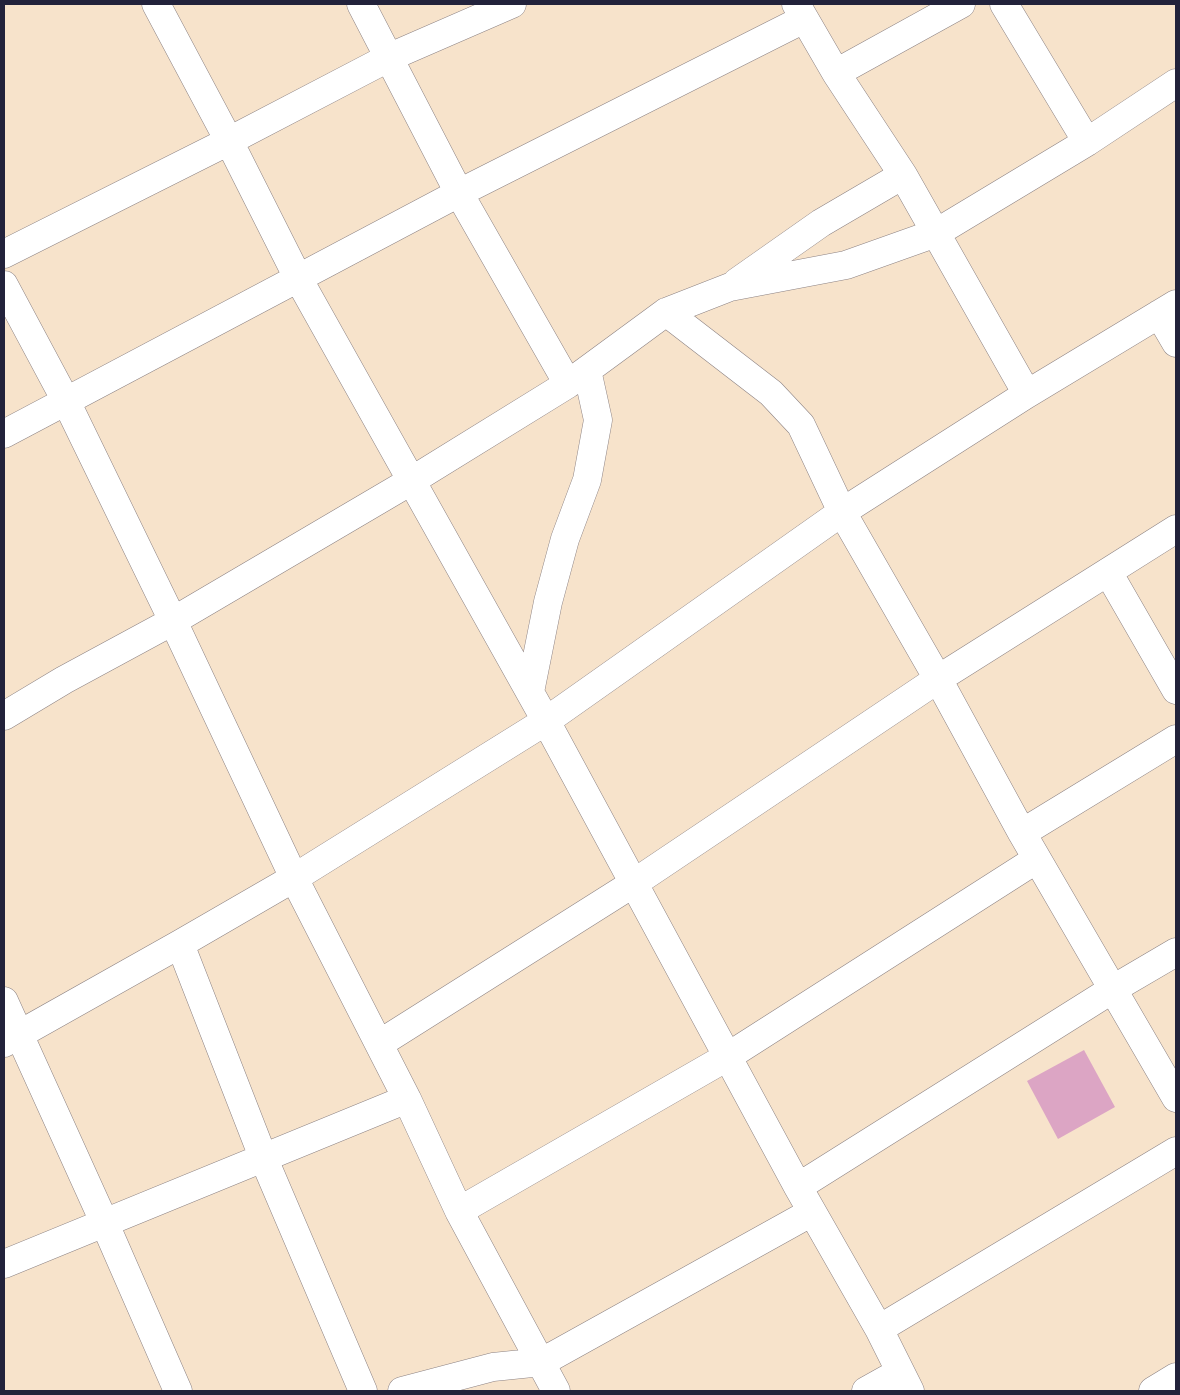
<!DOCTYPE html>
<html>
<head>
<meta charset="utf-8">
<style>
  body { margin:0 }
  #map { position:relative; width:1180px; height:1395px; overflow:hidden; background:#f7e3cb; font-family:"EB Garamond",serif }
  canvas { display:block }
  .frame { position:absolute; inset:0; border:5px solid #22223b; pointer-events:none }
</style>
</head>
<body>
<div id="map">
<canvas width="1180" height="1395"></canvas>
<div class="frame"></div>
</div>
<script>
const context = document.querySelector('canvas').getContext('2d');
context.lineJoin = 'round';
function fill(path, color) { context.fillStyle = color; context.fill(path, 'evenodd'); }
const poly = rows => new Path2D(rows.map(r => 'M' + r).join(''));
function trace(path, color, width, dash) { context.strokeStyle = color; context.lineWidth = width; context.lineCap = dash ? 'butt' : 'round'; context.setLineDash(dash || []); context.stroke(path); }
fill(poly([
  [1084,1050,1115,1107,1058,1139,1027,1081]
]), '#dca5c4');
const street = poly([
  [156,4,229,141,298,278,546,721,798,1187,879,1329,910,1391],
  [361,4,459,193,568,384],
  [796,4,836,73,903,175,1027,394],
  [1004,4,1087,142],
  [836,73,961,4],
  [4,254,229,141,390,57,512,4],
  [737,282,821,223,903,175],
  [4,285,66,401,173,621,294,878,407,1099,459,1211,556,1391],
  [666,312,771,393,801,425,842,512,938,679,1022,833,1176,1098],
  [1159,314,1176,343],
  [4,434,459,193,804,19],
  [1108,572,1176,690],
  [530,692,548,602,565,539,587,480,598,420,587,370],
  [4,716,64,680,173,621,411,481,568,384,666,312,730,287,846,265,936,233,1087,142,1176,83],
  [1022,833,1176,739],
  [180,944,263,1157,363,1391],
  [4,1001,105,1224,178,1391],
  [4,1043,180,944,294,878,546,721,842,512,1027,394,1176,304],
  [379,1044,634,883,938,679,1176,529],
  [798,1187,1113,989,1176,952],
  [459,1211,727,1057,1037,859],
  [4,1264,407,1099],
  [879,1329,1176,1151],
  [402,1391,493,1367,542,1362,812,1212],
  [866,1391,900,1372],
  [1153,1391,1176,1377]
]);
trace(street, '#8c8283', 29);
trace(street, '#fff', 28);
</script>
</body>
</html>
